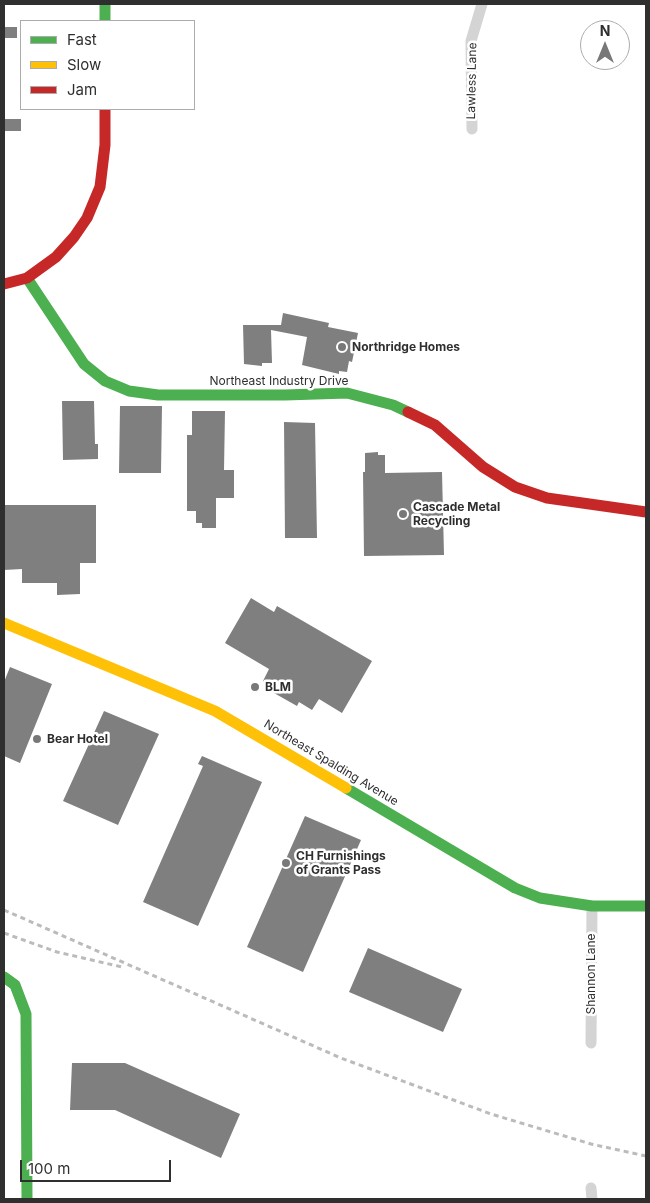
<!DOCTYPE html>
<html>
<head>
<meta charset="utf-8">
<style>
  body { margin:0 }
  #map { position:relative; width:650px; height:1203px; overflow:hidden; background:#fff; font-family:Inter,sans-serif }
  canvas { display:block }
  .frame { position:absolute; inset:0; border:5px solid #2f2f2f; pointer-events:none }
  .legend { position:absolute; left:20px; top:20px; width:175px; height:90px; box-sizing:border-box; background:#fff; border:1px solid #acacac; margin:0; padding:6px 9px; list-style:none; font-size:15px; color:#2f2f2f }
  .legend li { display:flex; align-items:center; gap:10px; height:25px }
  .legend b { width:25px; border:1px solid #acacac }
  .north { position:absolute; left:580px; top:20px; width:50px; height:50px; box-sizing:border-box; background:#fff; border:1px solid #acacac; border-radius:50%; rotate:0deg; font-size:14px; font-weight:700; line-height:20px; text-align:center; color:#2f2f2f }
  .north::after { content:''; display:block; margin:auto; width:18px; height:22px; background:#787878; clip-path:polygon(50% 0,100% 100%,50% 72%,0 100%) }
  .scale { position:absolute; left:20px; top:1160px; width:151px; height:22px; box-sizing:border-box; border:2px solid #2f2f2f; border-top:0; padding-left:6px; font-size:15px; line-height:18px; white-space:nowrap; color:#2f2f2f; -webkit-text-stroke:4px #fff; paint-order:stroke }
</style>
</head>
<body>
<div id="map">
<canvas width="650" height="1203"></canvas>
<div class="frame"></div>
<ul class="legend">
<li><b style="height:6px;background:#4caf50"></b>Fast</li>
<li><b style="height:6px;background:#ffc107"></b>Slow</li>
<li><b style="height:6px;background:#c62828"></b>Jam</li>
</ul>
<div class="north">N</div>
<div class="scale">100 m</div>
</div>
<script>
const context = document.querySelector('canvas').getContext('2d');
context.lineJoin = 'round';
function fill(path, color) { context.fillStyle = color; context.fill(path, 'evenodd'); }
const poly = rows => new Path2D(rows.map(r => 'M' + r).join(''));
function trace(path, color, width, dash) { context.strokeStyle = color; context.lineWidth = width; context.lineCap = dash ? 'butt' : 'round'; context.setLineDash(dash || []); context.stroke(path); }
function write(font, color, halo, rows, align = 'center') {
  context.font = font + ' Inter,sans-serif'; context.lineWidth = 5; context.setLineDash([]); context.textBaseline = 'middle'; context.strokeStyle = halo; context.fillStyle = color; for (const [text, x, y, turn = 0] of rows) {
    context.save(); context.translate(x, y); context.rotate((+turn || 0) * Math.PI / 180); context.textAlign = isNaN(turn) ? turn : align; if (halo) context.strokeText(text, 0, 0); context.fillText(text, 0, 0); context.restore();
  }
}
fill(poly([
  [4,27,17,27,17,38,4,38],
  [4,119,21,119,21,131,4,131],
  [283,313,329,323,328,327,358,333,352,362,349,361,347,372,339,371,339,374,302,365,307,337,271,330,272,363,262,363,262,366,244,364,243,325,281,325],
  [62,401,94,401,95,444,98,444,98,459,63,460],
  [120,406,162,406,161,473,119,473],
  [192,411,225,411,224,470,234,470,234,498,216,498,216,528,202,528,202,523,196,523,196,511,187,511,187,435,192,435],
  [284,422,315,423,317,538,285,538],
  [378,452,378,455,385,455,385,473,442,472,444,555,364,556,363,472,365,472,365,453],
  [4,505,96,505,96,563,80,563,80,594,57,595,57,583,22,583,22,569,4,570],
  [251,598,274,612,277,606,372,661,342,713,319,699,312,710,299,702,297,706,274,693,276,689,263,681,269,669,225,643],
  [10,667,52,684,20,763,4,756,4,682],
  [104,711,159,734,118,825,63,801],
  [202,756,262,782,198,926,143,902,203,766,198,764],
  [305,816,361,840,303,972,247,947],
  [368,948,462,989,443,1032,349,992],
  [72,1063,125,1063,240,1114,221,1158,115,1110,70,1110]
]), '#7f7f7f');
trace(poly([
  [472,129,471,41,482,4],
  [591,1043,592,906],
  [591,1188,592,1199]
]), '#d4d4d4', 11);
trace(poly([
  [105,4,105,21],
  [27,278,84,364,105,381,129,391,158,395,285,395,347,393,393,405,408,412],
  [346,788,515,888,540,898,592,906,646,906],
  [4,977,15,985,26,1014,27,1199]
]), '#4caf50', 11);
trace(poly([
  [4,623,215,711,346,788]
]), '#ffc107', 11);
trace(poly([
  [4,284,27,278,56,257,74,237,87,218,100,187,105,145,105,109],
  [408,412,435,425,483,467,515,487,547,498,646,512]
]), '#c62828', 11);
trace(poly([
  [4,910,341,1058,491,1114,591,1144,646,1156],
  [4,933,57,952,122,967]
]), '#bbb', 3, [5, 4]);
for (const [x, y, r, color] of [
  [342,347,5,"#787878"],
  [403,514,5,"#787878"],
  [255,687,5,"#787878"],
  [37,739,5,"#787878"],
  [286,863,5,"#787878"]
]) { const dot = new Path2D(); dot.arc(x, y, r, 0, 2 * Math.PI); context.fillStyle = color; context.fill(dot); trace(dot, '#fff', 2); }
write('12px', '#2f2f2f', '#fff', [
  ["Lawless Lane",472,81,-89],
  ["Northeast Industry Drive",279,381],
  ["Northeast Spalding Avenue",331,763,31],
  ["Shannon Lane",591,974,-90]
]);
write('bold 12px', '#2f2f2f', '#fff', [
  ["Northridge Homes",352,347],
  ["Cascade Metal",413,507],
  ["Recycling",413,521],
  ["BLM",265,687],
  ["Bear Hotel",47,739],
  ["CH Furnishings",296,856],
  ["of Grants Pass",296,870]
], 'left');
</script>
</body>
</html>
